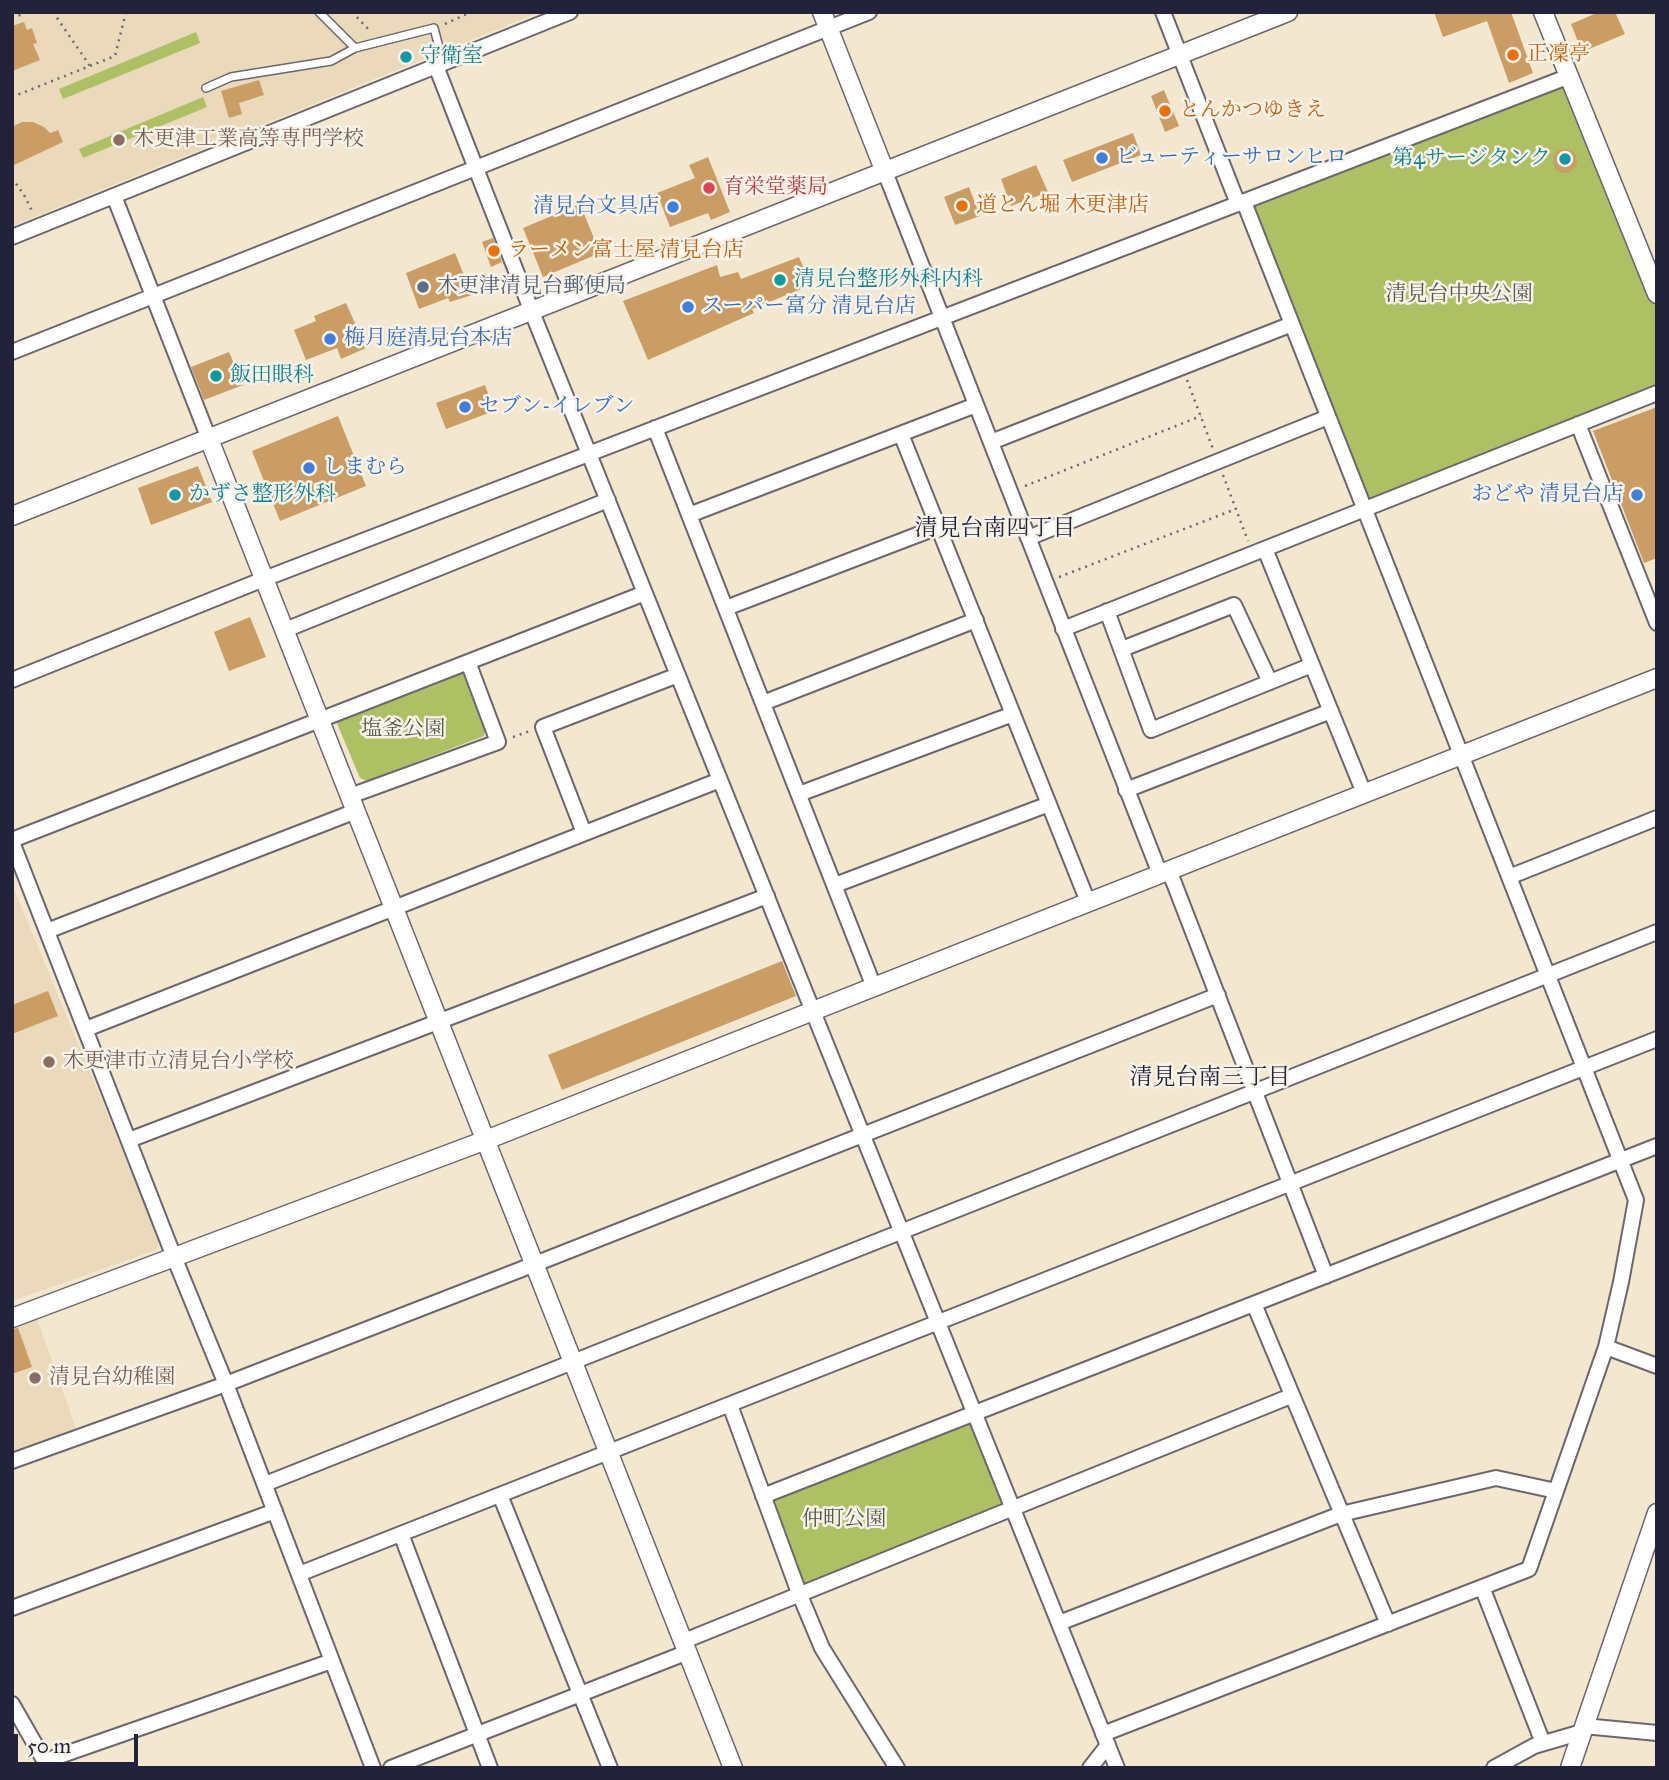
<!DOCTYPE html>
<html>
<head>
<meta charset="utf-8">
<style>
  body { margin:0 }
  #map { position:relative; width:1669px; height:1780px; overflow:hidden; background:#f3e7d0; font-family:"IM FELL Great Primer",serif }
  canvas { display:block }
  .frame { position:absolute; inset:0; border:14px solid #22223b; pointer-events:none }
  .scale { position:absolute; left:14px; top:1734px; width:124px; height:32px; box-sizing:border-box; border:4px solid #22223b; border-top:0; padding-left:9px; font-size:21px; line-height:24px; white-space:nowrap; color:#22223b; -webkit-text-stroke:5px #f7f3e8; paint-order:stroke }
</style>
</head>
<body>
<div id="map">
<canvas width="1669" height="1780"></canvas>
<div class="frame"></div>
<div class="scale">50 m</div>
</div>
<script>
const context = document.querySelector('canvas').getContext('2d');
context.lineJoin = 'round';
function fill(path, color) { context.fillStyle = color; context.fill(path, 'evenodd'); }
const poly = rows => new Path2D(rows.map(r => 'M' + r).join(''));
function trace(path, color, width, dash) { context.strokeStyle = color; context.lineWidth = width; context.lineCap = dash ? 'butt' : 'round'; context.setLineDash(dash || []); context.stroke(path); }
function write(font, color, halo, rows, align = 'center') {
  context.font = font + ' "IM FELL Great Primer","Noto Serif JP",serif'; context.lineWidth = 5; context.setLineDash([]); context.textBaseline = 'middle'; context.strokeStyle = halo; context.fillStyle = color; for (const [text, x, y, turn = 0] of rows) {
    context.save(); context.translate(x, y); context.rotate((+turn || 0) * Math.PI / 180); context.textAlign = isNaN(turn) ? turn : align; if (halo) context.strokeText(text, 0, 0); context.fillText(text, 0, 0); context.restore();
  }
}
fill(poly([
  [12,12,540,12,12,226],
  [12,884,160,1241,156,1250,12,1301],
  [37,1319,76,1428,12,1451,12,1328]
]), '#ead9ba');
fill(poly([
  [196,32,200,43,63,99,59,89],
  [1563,85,1657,309,1657,387,1369,500,1252,206],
  [203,97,207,107,83,158,79,149],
  [457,671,463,674,485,731,484,736,367,781,360,778,336,721,341,715],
  [975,1414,1012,1508,799,1593,763,1496]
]), '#adc063');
fill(poly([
  [1434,12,1511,12,1533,73,1509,83,1487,21,1443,37],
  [1599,12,1615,12,1625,34,1582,52,1571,24],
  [24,22,27,30,32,28,37,43,33,44,40,60,12,71,12,26],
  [259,80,264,95,239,103,242,114,229,118,221,91],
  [1164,90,1179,126,1165,132,1151,96],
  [22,122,33,122,44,127,50,133,58,130,63,142,12,166,12,127],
  [1133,133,1141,155,1072,182,1063,160],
  '1553 161a12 12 0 1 1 24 0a12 12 0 1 1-24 0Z',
  [708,157,730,212,711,220,708,213,670,227,657,193,695,178,689,165],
  [1036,165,1048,192,1011,206,1001,179],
  [969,187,980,216,955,225,944,197],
  [580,204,600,253,543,277,523,228],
  [493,238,502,262,491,267,482,242],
  [455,253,472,295,450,302,448,298,419,309,406,273],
  [799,257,811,285,752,309,754,313,648,360,623,301,717,265,720,277,738,272,741,279],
  [346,303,366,348,341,359,337,348,306,360,294,330,316,321,314,316],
  [229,352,243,385,204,400,191,367],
  [485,385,494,411,446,429,436,403],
  [1657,407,1657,558,1644,563,1593,431],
  [338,416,366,486,280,521,252,451],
  [198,466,212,502,151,525,138,488],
  [250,617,266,657,229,671,214,632],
  [782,961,796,996,562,1090,548,1055],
  [48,991,58,1016,12,1034,12,1005],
  [18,1328,32,1367,12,1374,12,1329]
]), '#ca9d65');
const service = poly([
  [319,12,355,48,434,28,443,63],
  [206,88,231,77,331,61,355,48]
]);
const minor = poly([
  [1163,12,1238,204],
  [436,66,532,312,1117,1768],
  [885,172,1160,874],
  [114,196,209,439],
  [12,237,570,12],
  [12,352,869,12],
  [1578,424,1657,623],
  [655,428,874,987],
  [901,434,1088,902],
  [991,442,1292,324],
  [689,515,976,405],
  [1028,538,1328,417],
  [1265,549,1364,793],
  [726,608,938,527],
  [1107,611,1151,730,1312,665],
  [1063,629,1657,393],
  [285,630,608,500],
  [1122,649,1234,605,1270,682],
  [12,680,264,579,1567,77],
  [763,703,976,620],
  [1126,790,1331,711],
  [799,794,1013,714],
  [350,796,498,742,468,662],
  [584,833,543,727,678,675],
  [12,840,645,593],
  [12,842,174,1257,226,1384,373,1768],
  [1169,870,1326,1276],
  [1509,877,1657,818],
  [835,885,1049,804],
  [47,931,356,811],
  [86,1029,720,780],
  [129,1140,767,896],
  [1254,1304,1388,1624],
  [1606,1347,1657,1366],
  [730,1405,799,1593,822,1648,897,1768],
  [12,1461,226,1384,535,1264,1218,995],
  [265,1484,1657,932],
  [500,1495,610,1768],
  [763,1496,1657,1146],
  [401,1534,490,1768],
  [299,1574,1657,1039],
  [1482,1587,1543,1743],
  [12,1608,275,1511],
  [1059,1623,1341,1514,1496,1478,1556,1491],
  [684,1641,1291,1396],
  [12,1704,48,1767],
  [1584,1726,1657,1733],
  [1103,1734,1529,1569,1606,1347,1621,1282,1636,1200,1244,202],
  [45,1761,332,1661],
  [391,1768,688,1652],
  [1090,1768,1108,1745],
  [1494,1768,1534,1746,1582,1732]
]);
const tertiary = poly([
  [822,12,885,172],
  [1543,12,1657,294],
  [209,439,733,1768],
  [12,516,1288,12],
  [12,1318,486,1140,1657,678],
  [1570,1768,1657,1513]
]);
trace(service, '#6b676f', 10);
trace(minor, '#6b676f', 18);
trace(tertiary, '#6b676f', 21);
trace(poly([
  [53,12,90,66],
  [352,12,371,32],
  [12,18,28,12],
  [445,24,471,12],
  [12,97,115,56,126,12],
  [12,178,24,195,32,211],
  [1187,380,1213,449],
  [1223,475,1248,541],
  [1025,486,1201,416],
  [1059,577,1236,509],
  [513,737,530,731]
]), '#6b676f', 2.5, [2, 5]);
trace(service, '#fff', 7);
trace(minor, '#fff', 14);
trace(tertiary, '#fff', 18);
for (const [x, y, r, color] of [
  [1513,55,7,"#e8710a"],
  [406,57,7,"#0f9aa8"],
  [1165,111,7,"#e8710a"],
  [119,140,7,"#8d6e63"],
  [1102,158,7,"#3f7fe0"],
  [1565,159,7,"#0f9aa8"],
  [709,188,7,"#e0444e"],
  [962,206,7,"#e8710a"],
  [673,207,7,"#3f7fe0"],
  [494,251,7,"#e8710a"],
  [780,280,7,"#0f9aa8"],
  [423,287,7,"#5c6f8a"],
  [688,307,7,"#3f7fe0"],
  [330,339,7,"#3f7fe0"],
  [216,376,7,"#0f9aa8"],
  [465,407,7,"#3f7fe0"],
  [309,468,7,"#3f7fe0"],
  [175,495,7,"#0f9aa8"],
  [1637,495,7,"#3f7fe0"],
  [49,1062,7,"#8d6e63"],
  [35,1378,7,"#8d6e63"]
]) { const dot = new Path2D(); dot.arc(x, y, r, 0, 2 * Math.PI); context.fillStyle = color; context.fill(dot); trace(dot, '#f7f3e8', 2.5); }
write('21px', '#c56008', '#f7f3e8', [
  ["正凜亭",1527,55],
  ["とんかつゆきえ",1179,111],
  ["道とん堀 木更津店",976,206],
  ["ラーメン富士屋 清見台店",508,251]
], 'left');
write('21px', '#0d838f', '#f7f3e8', [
  ["守衛室",420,57],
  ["第4サージタンク",1551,159,"right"],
  ["清見台整形外科内科",794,280],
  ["飯田眼科",230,376],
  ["かずさ整形外科",189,495]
], 'left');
write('21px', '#785e54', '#f7f3e8', [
  ["木更津工業高等専門学校",133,140],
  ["木更津市立清見台小学校",63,1062],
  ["清見台幼稚園",49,1378]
], 'left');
write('21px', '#366cbe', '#f7f3e8', [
  ["ビューティーサロンヒロ",1116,158],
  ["清見台文具店",659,207,"right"],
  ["スーパー富分 清見台店",702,307],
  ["梅月庭清見台本店",344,339],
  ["セブン-イレブン",479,407],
  ["しまむら",323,468],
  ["おどや 清見台店",1623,495,"right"]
], 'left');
write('21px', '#be3a42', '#f7f3e8', [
  ["育栄堂薬局",723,188]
], 'left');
write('21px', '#4e5e75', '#f7f3e8', [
  ["木更津清見台郵便局",437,287]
], 'left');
write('21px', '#535949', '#f7f3e8', [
  ["清見台中央公園",1459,295],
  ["塩釜公園",403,730],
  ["仲町公園",844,1520]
]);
write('23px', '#22223b', '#f7f3e8', [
  ["清見台南四丁目",995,529],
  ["清見台南三丁目",1210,1078]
]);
</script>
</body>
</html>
